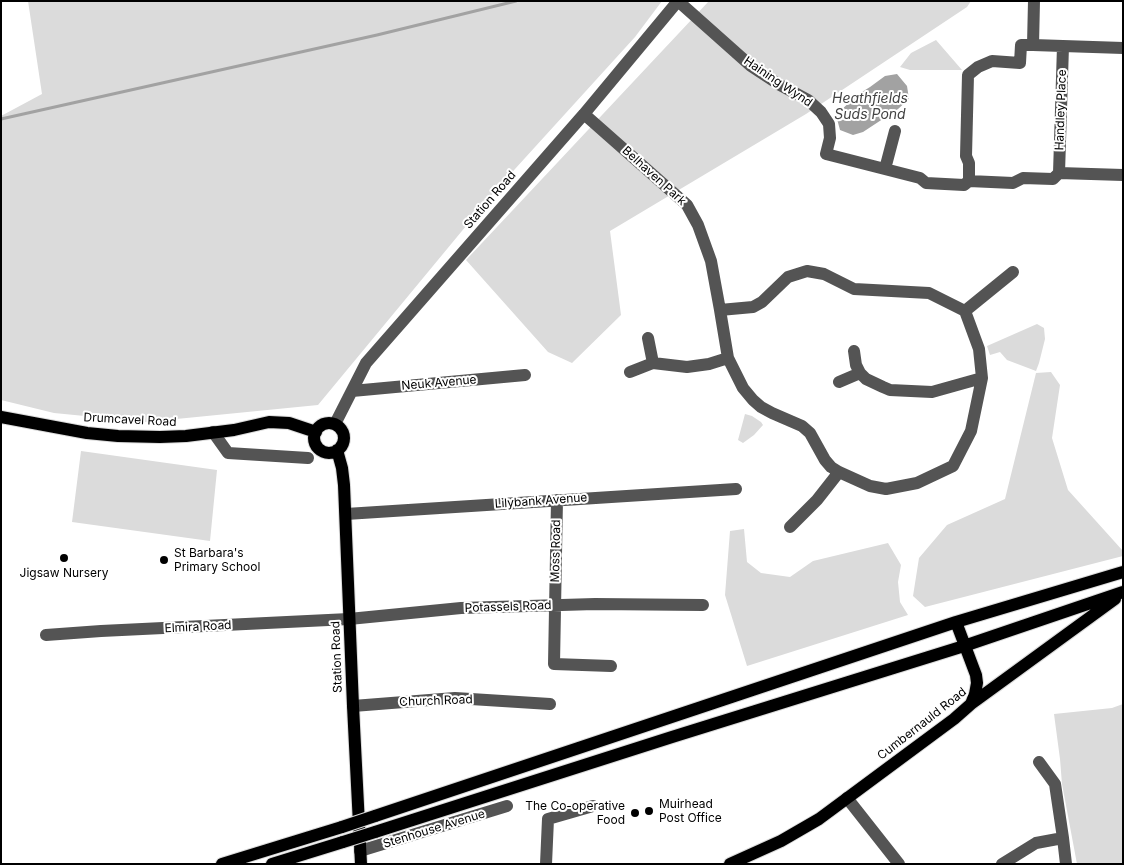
<!DOCTYPE html>
<html>
<head>
<meta charset="utf-8">
<style>
  body { margin:0 }
  #map { position:relative; width:1124px; height:865px; overflow:hidden; background:#fff; font-family:Inter,sans-serif }
  canvas { display:block }
  .frame { position:absolute; inset:0; border:2px solid #000; pointer-events:none }
</style>
</head>
<body>
<div id="map">
<canvas width="1124" height="865"></canvas>
<div class="frame"></div>
</div>
<script>
const context = document.querySelector('canvas').getContext('2d');
context.lineJoin = 'round';
function fill(path, color) { context.fillStyle = color; context.fill(path, 'evenodd'); }
const poly = rows => new Path2D(rows.map(r => 'M' + r).join(''));
function trace(path, color, width, dash) { context.strokeStyle = color; context.lineWidth = width; context.lineCap = dash ? 'butt' : 'round'; context.setLineDash(dash || []); context.stroke(path); }
function write(font, color, halo, rows, align = 'center') {
  context.font = font + ' Inter,sans-serif'; context.lineWidth = 4; context.setLineDash([]); context.textBaseline = 'middle'; context.strokeStyle = halo; context.fillStyle = color; for (const [text, x, y, turn = 0] of rows) {
    context.save(); context.translate(x, y); context.rotate((+turn || 0) * Math.PI / 180); context.textAlign = isNaN(turn) ? turn : align; if (halo) context.strokeText(text, 0, 0); context.fillText(text, 0, 0); context.restore();
  }
}
fill(poly([
  [28,1,662,1,635,37,495,191,318,405,146,422,54,413,1,400,1,116,42,94],
  [709,1,971,1,967,7,806,114,610,231,621,315,572,363,548,352,466,260],
  [936,40,962,70,910,70,900,67,911,53],
  [1037,324,1044,328,1045,339,1039,363,1036,371,1007,360,1000,352,990,355,987,346],
  [1051,372,1060,385,1052,438,1068,490,1123,551,1123,556,925,607,913,596,919,558,947,525,1005,499,1036,373],
  [745,414,752,416,761,422,763,425,754,435,743,443,738,440],
  [81,451,217,470,210,541,72,522],
  [744,529,747,562,761,573,790,577,813,561,888,543,901,565,898,582,900,602,908,615,747,666,725,595,730,531],
  [1123,704,1123,864,1077,864,1062,784,1060,759,1054,714,1112,708]
]), '#dbdbdb');
fill(poly([
  [897,74,907,86,909,99,898,109,863,132,853,135,840,130,836,115,857,95,870,87,885,76]
]), '#a2a2a2');
trace(poly([
  [1,119,377,35,516,1]
]), '#a2a2a2', 3);
const major = poly([
  [1,417,87,433,118,436,160,437,186,436,234,430,269,422,289,423,316,432],
  '314 438a15 15 0 1 1 30 0a15 15 0 1 1-30 0Z',
  [337,450,342,468,344,485,353,706,361,864],
  [956,622,976,675,977,683,975,694,971,704],
  [375,816,956,622,1123,572],
  [375,832,672,737,964,646,1123,592],
  [222,864,342,827],
  [272,864,343,842],
  [730,864,781,841,819,819,954,719,971,704,1115,599]
]);
trace(major, '#dbdbdb', 14);
trace(poly([
  [678,1,751,66,780,85,808,100,821,112,829,124,830,138,826,154,920,178,926,183,964,185,969,181,1013,183,1023,178,1053,179,1059,173,1123,175],
  [1033,45,1123,48],
  [584,114,687,205,698,225,711,261,720,310],
  [885,169,895,131],
  [1059,173,1063,46],
  [969,181,969,163,966,156,968,75,978,67,992,61,1020,63,1021,45,1033,45,1034,1],
  [807,271,824,274,854,289,929,293,965,311,979,349,982,378,971,431,953,466,917,483,886,489,870,486,839,472,831,467,825,460,810,433,802,426,772,413,761,407,753,400,743,388,728,358,720,310,753,307,762,302,788,277,807,271],
  [965,311,1013,272],
  [648,338,653,363,687,367,709,364,728,358],
  [854,351,856,365,860,373,866,379,883,387,890,390,932,392,982,378],
  [630,372,653,363],
  [839,382,860,373],
  [352,391,525,375],
  [335,424,366,363,584,114,678,1],
  [213,432,228,453,308,458],
  [557,500,554,664,611,666],
  [346,514,736,489],
  [790,527,817,500,839,472],
  [46,635,101,631,349,619,461,608,595,604,703,605],
  [353,706,455,698,550,704],
  [1039,762,1055,784,1063,838,1066,864],
  [847,798,899,864],
  [360,851,507,806],
  [546,864,548,819,593,806],
  [1002,864,1036,843,1063,838]
]), '#545454', 12);
trace(major, '#000', 12);
const majorBridge = poly([
  [342,827,375,816],
  [343,842,375,832]
]);
trace(majorBridge, '#dbdbdb', 14, []);
trace(majorBridge, '#000', 12);
for (const [x, y, r, color] of [
  [64,558,5,"#000"],
  [164,560,5,"#000"],
  [649,811,5,"#000"],
  [635,813,5,"#000"]
]) { const dot = new Path2D(); dot.arc(x, y, r, 0, 2 * Math.PI); context.fillStyle = color; context.fill(dot); trace(dot, '#fff', 2); }
write('12px', '#000', '#fff', [
  ["Haining Wynd",778,82,34],
  ["Handley Place",1061,110,-88],
  ["Belhaven Park",654,176,42],
  ["Station Road",490,200,-49],
  ["Neuk Avenue",439,383,-5],
  ["Drumcavel Road",130,420,3],
  ["Lilybank Avenue",541,501,-4],
  ["Moss Road",556,551,-89],
  ["Potassels Road",508,607,-2],
  ["Elmira Road",198,627,-3],
  ["Station Road",337,657,-92],
  ["Church Road",436,701,-2],
  ["Cumbernauld Road",922,724,-38],
  ["Stenhouse Avenue",434,829,-17]
]);
write('12px', '#000', '#fff', [
  ["St Barbara's",174,553],
  ["Primary School",174,567],
  ["Jigsaw Nursery",64,573,"center"],
  ["Muirhead",659,804],
  ["Post Office",659,818],
  ["The Co-operative",625,806,"right"],
  ["Food",625,820,"right"]
], 'left');
write('italic 14px', '#434343', '#fff', [
  ["Heathfields",870,99],
  ["Suds Pond",870,115]
]);
</script>
</body>
</html>
